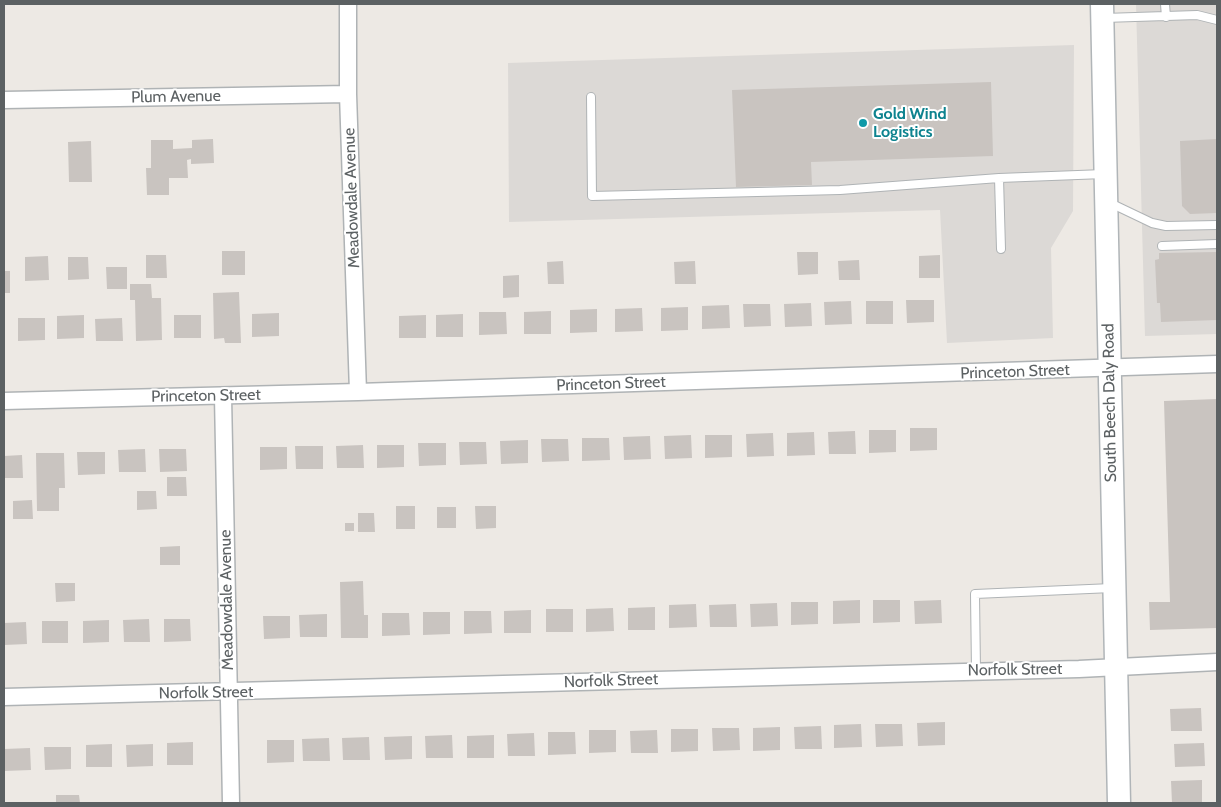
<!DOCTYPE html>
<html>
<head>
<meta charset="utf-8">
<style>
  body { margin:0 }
  #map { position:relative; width:1221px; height:807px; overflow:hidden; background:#ede9e4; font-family:Cabin,sans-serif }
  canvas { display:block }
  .frame { position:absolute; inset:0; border:5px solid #5c6163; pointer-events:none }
</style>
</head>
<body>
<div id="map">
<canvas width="1221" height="807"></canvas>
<div class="frame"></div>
</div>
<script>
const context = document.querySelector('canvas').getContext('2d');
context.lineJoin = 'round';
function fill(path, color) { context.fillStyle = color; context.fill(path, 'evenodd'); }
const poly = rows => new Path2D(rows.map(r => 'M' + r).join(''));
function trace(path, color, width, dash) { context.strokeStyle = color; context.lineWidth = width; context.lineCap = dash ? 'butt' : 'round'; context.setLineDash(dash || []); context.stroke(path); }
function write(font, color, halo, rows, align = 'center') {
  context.font = font + ' Cabin,sans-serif'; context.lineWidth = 4; context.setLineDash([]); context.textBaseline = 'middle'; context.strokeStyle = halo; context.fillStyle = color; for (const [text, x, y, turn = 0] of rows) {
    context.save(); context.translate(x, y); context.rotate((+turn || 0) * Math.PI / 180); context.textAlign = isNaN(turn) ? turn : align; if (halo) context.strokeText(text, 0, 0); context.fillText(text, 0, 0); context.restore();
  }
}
fill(poly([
  [1136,4,1217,4,1217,334,1145,336],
  [1074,45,1073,211,1051,248,1053,338,947,343,940,210,509,222,508,63]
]), '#dcd9d6');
fill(poly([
  [991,82,993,156,811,162,812,185,736,187,732,90],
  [213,139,214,163,191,164,191,159,187,160,188,178,169,178,169,195,147,195,146,168,151,168,151,140,173,140,173,149,192,148,192,140],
  [1217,139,1217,213,1190,214,1182,206,1180,141],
  [91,141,92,182,69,182,68,142],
  [222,251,245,251,245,275,222,275],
  [797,252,818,252,818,274,798,275],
  [1217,252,1217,320,1161,322,1160,303,1157,303,1155,260,1159,259,1159,253],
  [146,255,166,255,167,278,146,278],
  [940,255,940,278,919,278,919,256],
  [48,256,49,280,25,281,25,257],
  [68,257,88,257,89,279,68,280],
  [859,260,860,280,839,280,838,261],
  [563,261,564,284,548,284,547,262],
  [695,261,696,284,675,284,674,262],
  [106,267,127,267,127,289,107,289],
  [4,271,10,271,10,293,4,293],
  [519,275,519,297,503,298,503,276],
  [130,284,151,284,152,298,161,298,162,340,136,341,135,300,130,300],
  [239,292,241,343,225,343,224,338,214,339,213,293],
  [906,300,934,300,934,322,907,323],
  [851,301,852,324,825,325,824,302],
  [866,301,893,301,893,324,866,324],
  [811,303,812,326,785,327,784,304],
  [743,304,770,304,771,326,744,327],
  [729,305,730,328,702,329,702,306],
  [688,307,688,330,661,331,661,308],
  [642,308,643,331,615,332,615,309],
  [597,309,597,332,570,333,570,310],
  [551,311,551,334,524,334,524,312],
  [479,312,506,312,507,334,479,335],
  [279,313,279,336,252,337,252,314],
  [463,314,463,337,436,337,436,315],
  [84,315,84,338,57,339,57,316],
  [174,315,201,315,201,338,174,338],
  [426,315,426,338,399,338,399,316],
  [18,318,45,318,45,340,18,341],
  [122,318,123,341,96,341,95,319],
  [1217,399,1217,628,1150,630,1149,602,1170,602,1164,401],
  [910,428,937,428,937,450,910,451],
  [869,430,896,430,896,452,869,453],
  [855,431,856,454,829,454,828,432],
  [814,432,815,455,787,456,787,433],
  [773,433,774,456,747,457,746,434],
  [691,435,692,458,665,459,664,436],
  [705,435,732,435,732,457,705,458],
  [650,436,651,459,624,460,623,437],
  [582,438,609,438,610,460,582,461],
  [541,439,568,439,569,461,542,462],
  [528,440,528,463,501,464,500,441],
  [459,442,486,442,487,464,460,465],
  [418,443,446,443,446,465,419,466],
  [363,445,364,468,337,468,336,446],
  [377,445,404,445,404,467,377,468],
  [295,446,323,446,323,469,296,469],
  [260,447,287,447,287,469,260,470],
  [145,449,146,472,119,472,118,450],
  [159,449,186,449,187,471,160,472],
  [77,452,105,452,105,474,78,475],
  [36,453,64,453,65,488,59,488,59,511,37,511],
  [22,455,23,478,4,478,4,456],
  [167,477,186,477,187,496,167,496],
  [137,491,156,491,157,509,137,510],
  [32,500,33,519,13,519,13,501],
  [396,506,415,506,415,529,396,529],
  [475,506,496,506,496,528,476,529],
  [437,507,456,507,456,528,437,528],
  [358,513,374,513,375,532,358,532],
  [345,523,354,523,354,531,345,531],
  [180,546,180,565,160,565,160,547],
  [363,581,364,615,368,615,368,638,341,638,340,582],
  [55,583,75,583,75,601,56,602],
  [860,600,860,623,833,624,833,601],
  [873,600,900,600,900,622,873,623],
  [941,600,942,623,915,624,914,601],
  [791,602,818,602,818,624,791,625],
  [777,603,778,626,751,627,750,604],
  [696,604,697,627,669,628,669,605],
  [736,604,737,627,710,627,709,605],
  [655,607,655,630,628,630,628,608],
  [613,608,614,631,586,632,586,609],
  [546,609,573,609,573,632,546,632],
  [531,610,531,633,504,633,504,611],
  [464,611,491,611,492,633,464,634],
  [423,612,450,612,450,634,423,635],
  [382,613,409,613,410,635,382,636],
  [327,614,327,637,300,637,299,615],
  [263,616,290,616,290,638,264,639],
  [149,619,150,642,124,642,123,620],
  [164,619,190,619,191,641,164,642],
  [109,620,109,642,83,643,83,621],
  [42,621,68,621,68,643,42,643],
  [26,622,27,644,4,645,4,623],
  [1201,708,1202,731,1171,731,1170,709],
  [945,722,945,745,918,746,917,723],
  [861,724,862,747,834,748,834,725],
  [875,724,902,724,903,746,876,747],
  [821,726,822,749,795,749,794,727],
  [780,727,780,750,753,751,753,728],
  [712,728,739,728,740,750,713,751],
  [671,729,698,729,698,751,671,752],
  [589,730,616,730,616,752,589,753],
  [657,730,658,753,631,753,630,731],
  [548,732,575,732,576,754,548,755],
  [534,733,535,756,508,756,507,734],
  [452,735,453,758,426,758,425,736],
  [494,735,494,758,467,758,467,736],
  [412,736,412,759,385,760,384,737],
  [369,737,370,760,343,760,342,738],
  [329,738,330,761,303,761,302,739],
  [267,740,294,740,294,762,267,763],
  [193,742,193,765,167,765,167,743],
  [1204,743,1205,766,1175,767,1174,744],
  [112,744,112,767,86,767,86,745],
  [153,744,153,766,127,767,126,745],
  [44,747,71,747,71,769,45,770],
  [30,748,31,770,4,771,4,749],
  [1202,780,1202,803,1172,803,1171,781],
  [56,795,79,795,80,803,56,803]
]), '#c9c4c0');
const lane = poly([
  [1165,4,1166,17],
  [1104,18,1197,15,1217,20],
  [591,97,592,196,840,190,999,178,1104,174],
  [999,178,1001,249],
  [1108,202,1152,223,1166,226,1217,225],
  [1162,246,1217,244],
  [976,671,975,594,1112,588]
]);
const street = poly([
  [348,4,348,94,358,392],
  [4,100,348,94],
  [223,396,231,803],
  [4,401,358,392,1217,364],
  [4,697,1079,669,1217,662]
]);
const secondary = poly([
  [1102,4,1119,803]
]);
trace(lane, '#afb3b5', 10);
trace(street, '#afb3b5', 19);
trace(secondary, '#b0b5b8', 25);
trace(lane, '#fff', 8);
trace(street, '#fff', 16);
trace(secondary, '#fff', 22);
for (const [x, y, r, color] of [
  [863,123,5,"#0f9aa8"]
]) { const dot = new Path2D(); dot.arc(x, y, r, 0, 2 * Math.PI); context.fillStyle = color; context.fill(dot); trace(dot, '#fff', 2); }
write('16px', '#5c6163', '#fff', [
  ["Plum Avenue",176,97,-1],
  ["Meadowdale Avenue",352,198,-92],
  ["Princeton Street",1015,372,-2],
  ["Princeton Street",611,384,-2],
  ["Princeton Street",206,396,-1],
  ["South Beech Daly Road",1110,403,-91],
  ["Meadowdale Avenue",227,600,-91],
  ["Norfolk Street",1015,670,-1],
  ["Norfolk Street",611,681,-2],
  ["Norfolk Street",206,693,-1]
]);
write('bold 16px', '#0d838f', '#fff', [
  ["Gold Wind",873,114],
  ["Logistics",873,132]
], 'left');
</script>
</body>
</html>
